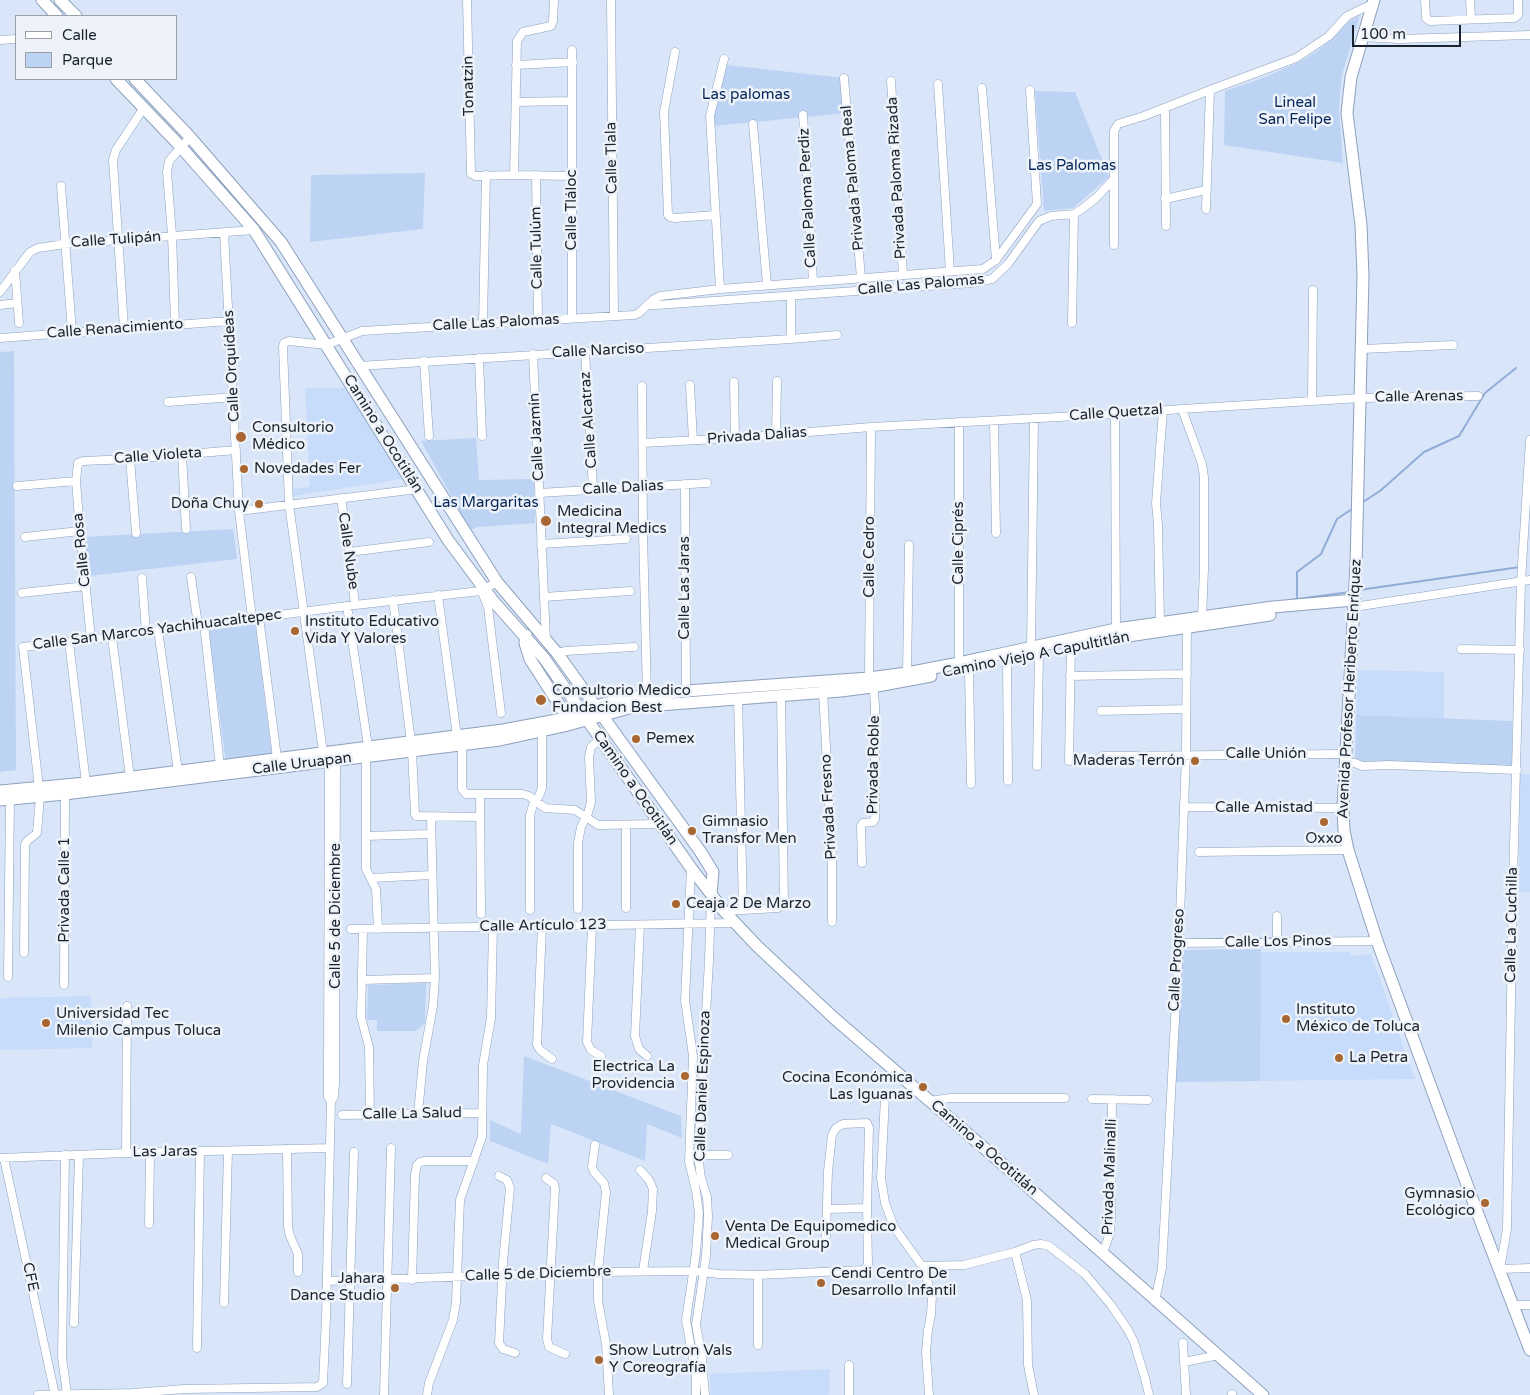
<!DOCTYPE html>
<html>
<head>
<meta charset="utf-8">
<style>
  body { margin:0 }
  #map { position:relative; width:1530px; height:1395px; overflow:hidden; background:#d9e6f9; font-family:"Varela Round",sans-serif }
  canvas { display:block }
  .legend { position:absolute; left:15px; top:15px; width:162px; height:65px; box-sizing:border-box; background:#eef2f9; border:1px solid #9a9fa8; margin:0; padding:6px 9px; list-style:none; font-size:15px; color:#1b232e }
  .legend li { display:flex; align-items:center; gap:10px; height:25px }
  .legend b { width:25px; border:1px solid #9a9fa8 }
  .scale { position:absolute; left:1352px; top:25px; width:109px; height:22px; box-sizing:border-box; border:2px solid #1b232e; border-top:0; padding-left:6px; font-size:15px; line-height:18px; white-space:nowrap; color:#1b232e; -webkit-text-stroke:4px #eef2f9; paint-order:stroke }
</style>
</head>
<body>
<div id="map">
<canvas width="1530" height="1395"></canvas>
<ul class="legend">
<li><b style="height:6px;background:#fff"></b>Calle</li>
<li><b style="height:14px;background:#bcd3f4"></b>Parque</li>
</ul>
<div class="scale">100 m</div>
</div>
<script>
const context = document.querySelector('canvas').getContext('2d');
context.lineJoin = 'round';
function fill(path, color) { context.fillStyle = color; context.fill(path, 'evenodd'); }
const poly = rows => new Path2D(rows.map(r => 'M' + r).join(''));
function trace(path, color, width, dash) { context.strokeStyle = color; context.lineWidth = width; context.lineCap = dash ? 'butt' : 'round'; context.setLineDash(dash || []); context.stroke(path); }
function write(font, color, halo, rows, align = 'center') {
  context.font = font + ' "Varela Round",sans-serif'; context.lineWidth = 5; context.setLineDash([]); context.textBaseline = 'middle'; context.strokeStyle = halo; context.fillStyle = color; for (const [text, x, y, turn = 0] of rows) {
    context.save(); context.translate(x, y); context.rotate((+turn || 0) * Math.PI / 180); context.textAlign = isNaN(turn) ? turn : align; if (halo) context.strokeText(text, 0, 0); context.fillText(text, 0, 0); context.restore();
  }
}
fill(poly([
  [305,388,347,388,402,479,293,496,292,489,310,487],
  [1358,670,1444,672,1444,719,1356,715],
  [1520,774,1530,774,1530,892,1519,892],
  [1261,949,1261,952,1350,952,1351,956,1371,954,1415,1079,1174,1082,1183,950],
  [91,996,92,1048,0,1050,0,998],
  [830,1369,829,1395,711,1395,710,1374]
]), '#c7dbfa');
fill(poly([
  [1360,15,1342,75,1340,94,1339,111,1343,163,1224,145,1225,91,1263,78,1301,61,1319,50,1335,36,1348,22],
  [727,65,844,78,847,113,714,126,710,111],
  [1035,91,1075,92,1109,177,1073,208,1044,211],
  [425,173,423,229,310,242,311,175],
  [14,351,16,770,0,772,0,352],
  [476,438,479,480,534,479,535,523,478,527,470,530,421,441],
  [233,529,237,559,89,576,83,537],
  [255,623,272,756,226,762,208,629],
  [1356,715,1512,721,1512,768,1355,762],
  [1261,949,1260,1081,1174,1082,1183,950],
  [426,983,425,1023,416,1031,377,1031,377,1020,367,1020,368,985],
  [524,1056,681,1116,682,1138,647,1124,645,1161,551,1124,548,1164,490,1141,490,1120,521,1134]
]), '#bcd3f4');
trace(poly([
  [1363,502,1380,491,1424,452,1459,436,1485,393,1516,368],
  [1359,590,1520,567],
  [1297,598,1297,572,1321,554,1337,519,1352,509],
  [1290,600,1350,592],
  [965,656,989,651],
  [752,692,765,691]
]), '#91add7', 2);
const street = poly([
  [467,0,471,174,475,176,514,175,571,176],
  [611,0,614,316],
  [1425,0,1426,18,1430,21,1514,18,1518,15,1518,0],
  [1470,0,1471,19],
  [1362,37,1399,39,1530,35],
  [0,40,16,39],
  [675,52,664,112,668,215,670,217,675,218,715,215],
  [516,65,573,62],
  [844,78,861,278],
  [891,81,903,275],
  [938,84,950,271],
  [982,88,996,260],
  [516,102,572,101],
  [1165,108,1166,226],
  [803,115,813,281],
  [753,124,767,285],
  [514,175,517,41,523,32,551,26,553,21,554,0],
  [536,175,538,320],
  [1114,179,1114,245],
  [61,186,72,332],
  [1165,199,1206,190],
  [1206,209,1210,90],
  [224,233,239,511,252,618],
  [15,270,19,323],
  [720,289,710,116,724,59],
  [0,292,30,252,38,248,65,244,254,230],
  [791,296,791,339],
  [0,305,17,303],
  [647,305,656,305,971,283,992,279,1008,264,1039,221,1051,216,1074,214,1082,209,1096,198,1114,179,1114,131,1118,124,1144,116,1210,90,1296,58,1329,36,1347,16,1372,4],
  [572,318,572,50],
  [483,323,486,175],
  [1072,323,1074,214],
  [175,324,172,235,167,172,169,161,190,137],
  [124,328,113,160,116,150,143,109],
  [0,338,229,321],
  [1362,349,1453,345],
  [585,351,593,489],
  [533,354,546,640],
  [479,358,482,436],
  [424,361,429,436],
  [359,366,791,339,837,335],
  [734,382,735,438],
  [690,385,693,440],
  [642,386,643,533,647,695],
  [1312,401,1313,290],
  [168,402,234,397],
  [1182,409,1202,464,1204,477,1204,569,1202,617],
  [1115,414,1116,629],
  [994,421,996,533],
  [776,435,777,381],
  [1530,440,1521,581,1513,882,1507,1229,1500,1269,1530,1268],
  [643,443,735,438,871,427,1115,414,1182,409,1361,398,1478,396],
  [182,454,186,529],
  [130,459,136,533],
  [685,484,686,691],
  [17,486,76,481],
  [539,493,707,483],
  [341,498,349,552,355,605],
  [239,511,418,489],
  [25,537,80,531],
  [541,544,626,539],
  [349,552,429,542],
  [191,577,198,625],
  [142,578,146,632],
  [482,592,488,607,501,713],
  [22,593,86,586],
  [438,595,457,736],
  [544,597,630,591],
  [393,600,411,742],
  [347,606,368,746],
  [1354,607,1530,580],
  [259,617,277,758],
  [1160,622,1158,525,1156,503,1163,410],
  [204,624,220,766],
  [158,630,178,771],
  [112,637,130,777],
  [91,639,80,531,76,481,78,463,83,461,130,459,236,450],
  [69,642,86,783],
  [1031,647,1034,418],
  [1461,649,1520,650],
  [557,653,566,651,634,647],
  [1007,660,1008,781],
  [959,663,959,422],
  [969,669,971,784],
  [907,673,909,545],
  [1070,676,1187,674],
  [823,692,832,857,832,922],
  [738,698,743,910],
  [1101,711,1186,709],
  [462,745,462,789,466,794,522,794,529,796,545,808,575,810,598,825,660,824],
  [412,751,415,814,416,816,480,817],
  [323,752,289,504,283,347,284,343,289,341,326,345,362,331,634,315,639,313,654,299,660,296,720,289,983,269,996,260,1037,204,1030,90],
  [366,756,366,869,376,889,378,929],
  [1102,756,1347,754],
  [1069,761,1071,645],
  [1346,762,1355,763,1362,766,1389,765,1517,770],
  [1037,766,1039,652],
  [480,794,481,914],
  [1184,807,1343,808],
  [626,825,626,908],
  [366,836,431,834],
  [1199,852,1348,850],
  [862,863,861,826,863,823,873,822,875,819,875,705,874,693,869,678,871,427],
  [691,868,685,1000,693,1056,689,1161,696,1191,699,1213,696,1253,686,1320,696,1375,696,1395],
  [371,878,432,875],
  [578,909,578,843,581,827,588,813,591,802,589,757,591,747,600,739],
  [530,910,530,815,533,805,539,796,542,788,542,732],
  [724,911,778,908,784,904,781,696],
  [1277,916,1277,942],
  [640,925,635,1036,639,1049,647,1056],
  [542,926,537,1045,540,1050,552,1059],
  [592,926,587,1042,591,1050,601,1056],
  [351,929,734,923],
  [363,929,361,1017,369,1047,370,1115],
  [1179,943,1377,941],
  [24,953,25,845,27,841,37,833,40,797,23,647,112,637,355,605,481,591,497,582],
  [8,977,10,799],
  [362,980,435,978],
  [64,985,65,794],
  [885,1097,881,1178,885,1203,894,1227,922,1266,932,1295,931,1314,928,1330,926,1352,929,1395],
  [1092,1099,1148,1100],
  [331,1101,334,1097,335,1083,336,760],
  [930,1101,950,1098,1065,1098],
  [418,1114,423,1061,433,1006,435,978,431,817],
  [342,1115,482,1113],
  [595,1145,592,1167,594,1172,604,1183,606,1192,598,1272,598,1301,606,1344,609,1395],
  [287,1149,288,1227,290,1236,298,1254,298,1272],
  [126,1153,127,1006],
  [65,1155,62,1357,67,1394],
  [695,1155,728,1155],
  [0,1158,126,1153,330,1148],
  [4,1158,55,1395],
  [640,1170,649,1180,653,1189,652,1211,643,1271],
  [499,1176,507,1180,510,1188,503,1262,499,1343,503,1349,515,1353],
  [546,1178,554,1184,555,1189,547,1339,549,1347,565,1354],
  [827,1209,867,1208],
  [149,1224,150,1153],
  [1015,1252,1027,1300,1028,1365,1034,1395],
  [1103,1253,1110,1233,1111,1218,1112,1099],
  [922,1266,964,1265,1015,1252,1033,1245,1041,1244,1049,1246,1085,1274,1111,1305,1128,1330,1134,1342,1145,1378,1149,1395],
  [758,1275,758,1345],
  [412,1280,415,1175,417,1165,420,1162,425,1161,474,1161],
  [327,1281,598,1272,693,1271,719,1274,758,1275,864,1270,868,1265,867,1208,869,1128,867,1123,843,1124,836,1128,832,1135,828,1171,826,1236],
  [1155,1301,1162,1268,1179,943,1186,754,1187,623],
  [224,1303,228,1151],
  [1514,1305,1530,1305],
  [74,1323,79,1155],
  [1183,1343,1186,1395],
  [197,1348,200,1152],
  [1184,1362,1219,1355],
  [347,1384,354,1152],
  [1232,1394,1232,1395],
  [38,1395,133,1393,184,1389,317,1387,323,1383,326,1318,331,1101,328,1097,328,1064,329,761],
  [384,1395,391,1148],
  [427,1395,429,1383,453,1320,456,1303,460,1200,482,1137,483,1065,491,1018,493,927],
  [705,1395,702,1358,696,1325,706,1256,708,1216,707,1197,701,1178,698,1155,709,961,711,895],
  [849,1395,849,1365]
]);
const secondary = poly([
  [42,0,57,16],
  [60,0,76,16],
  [1374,0,1351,77,1347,113,1361,225,1363,276,1356,565,1343,808,1344,830,1348,850,1377,941,1479,1217,1530,1350],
  [116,79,180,146,254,230,448,540,494,602,544,658,691,868,724,911,757,946,834,1018,991,1154,1263,1395],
  [135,79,190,137,281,242,497,582,557,653,700,851,713,872,711,894],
  [526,635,525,643,530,659,571,723],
  [1081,643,1270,615],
  [0,791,86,783,503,730,557,720,603,704,628,698,686,691,869,678,907,673,959,663,1116,629,1273,607,1354,600],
  [0,800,65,794,500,740,564,726,633,707,841,691,872,687,931,676]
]);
trace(street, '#8da0be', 9);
trace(secondary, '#8da0be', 13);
trace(street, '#fff', 8);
trace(secondary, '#fff', 11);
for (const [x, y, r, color] of [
  [241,437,6,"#a86633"],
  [244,469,5,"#a86633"],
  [259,504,5,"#a86633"],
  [546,521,6,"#a86633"],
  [295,631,5,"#a86633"],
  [541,700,6,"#a86633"],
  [636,739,5,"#a86633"],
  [1195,761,5,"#a86633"],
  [1324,822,5,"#a86633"],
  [692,831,5,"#a86633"],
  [676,904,5,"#a86633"],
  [1286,1019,5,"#a86633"],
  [46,1023,5,"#a86633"],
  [1339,1058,5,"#a86633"],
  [685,1076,5,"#a86633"],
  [923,1087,5,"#a86633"],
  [1485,1203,5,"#a86633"],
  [715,1236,5,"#a86633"],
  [821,1283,5,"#a86633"],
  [395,1288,5,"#a86633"],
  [599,1360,5,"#a86633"]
]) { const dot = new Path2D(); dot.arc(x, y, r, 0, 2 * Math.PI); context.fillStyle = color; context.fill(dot); trace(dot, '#eef2f9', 2); }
write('15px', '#1b232e', '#eef2f9', [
  ["Tonatzin",469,86,-91],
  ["Calle Tlala",612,158,-91],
  ["Privada Paloma Real",853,178,-95],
  ["Privada Paloma Rizada",897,178,-93],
  ["Calle Paloma Perdiz",808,198,-93],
  ["Calle Tláloc",572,210,-90],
  ["Calle Tulipán",116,240,-4],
  ["Calle Tulúm",537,248,-91],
  ["Calle Las Palomas",921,285,-5],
  ["Calle Las Palomas",496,323,-3],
  ["Calle Renacimiento",115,329,-4],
  ["Calle Narciso",598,351,-3],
  ["Calle Orquídeas",232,366,-93],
  ["Calle Arenas",1419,397,-1],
  ["Calle Quetzal",1116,413,-4],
  ["Calle Alcatraz",589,420,-94],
  ["Camino a Ocotitlán",383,434,58],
  ["Privada Dalias",757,436,-4],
  ["Calle Jazmín",537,437,-93],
  ["Calle Violeta",158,456,-4],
  ["Calle Dalias",623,488,-3],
  ["Calle Ciprés",959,543,-90],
  ["Calle Rosa",82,550,-96],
  ["Calle Nube",348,551,82],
  ["Calle Cedro",870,557,-90],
  ["Calle Las Jaras",685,588,-90],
  ["Calle San Marcos Yachihuacaltepec",157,630,-7],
  ["Camino Viejo A Capultitlán",1036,655,-11],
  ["Avenida Profesor Heriberto Enríquez",1350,689,-87],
  ["Calle Unión",1266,754],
  ["Calle Uruapan",302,764,-7],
  ["Privada Roble",874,765,-89],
  ["Camino a Ocotitlán",635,788,55],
  ["Privada Fresno",829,807,-93],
  ["Calle Amistad",1264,808],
  ["Privada Calle 1",65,890,-90],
  ["Calle 5 de Diciembre",336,916,-90],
  ["Calle La Cuchilla",1512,925,-89],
  ["Calle Artículo 123",543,926,-1],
  ["Calle Los Pinos",1278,942,-1],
  ["Calle Progreso",1177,960,-87],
  ["Calle Daniel Espinoza",703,1086,-88],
  ["Calle La Salud",412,1114,-1],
  ["Camino a Ocotitlán",984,1148,41],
  ["Las Jaras",165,1152,-1],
  ["Privada Malinalli",1110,1177,-88],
  ["Calle 5 de Diciembre",538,1274,-2],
  ["CFE",30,1277,78]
]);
write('15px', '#042658', '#eef2f9', [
  ["Las palomas",746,95],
  ["Lineal",1295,103],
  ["San Felipe",1295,120],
  ["Las Palomas",1072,166],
  ["Las Margaritas",486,503]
]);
write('15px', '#1b232e', '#eef2f9', [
  ["Consultorio",252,428],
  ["Médico",252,445],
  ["Novedades Fer",254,469],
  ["Doña Chuy",249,504,"right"],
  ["Medicina",557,512],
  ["Integral Medics",557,529],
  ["Instituto Educativo",305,622],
  ["Vida Y Valores",305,639],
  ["Consultorio Medico",552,691],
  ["Fundacion Best",552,708],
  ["Pemex",646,739],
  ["Maderas Terrón",1185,761,"right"],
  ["Gimnasio",702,822],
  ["Transfor Men",702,839],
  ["Oxxo",1324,839,"center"],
  ["Ceaja 2 De Marzo",686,904],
  ["Instituto",1296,1010],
  ["México de Toluca",1296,1027],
  ["Universidad Tec",56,1014],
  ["Milenio Campus Toluca",56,1031],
  ["La Petra",1349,1058],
  ["Electrica La",675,1067,"right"],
  ["Providencia",675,1084,"right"],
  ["Cocina Económica",913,1078,"right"],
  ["Las Iguanas",913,1095,"right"],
  ["Gymnasio",1475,1194,"right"],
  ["Ecológico",1475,1211,"right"],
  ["Venta De Equipomedico",725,1227],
  ["Medical Group",725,1244],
  ["Cendi Centro De",831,1274],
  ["Desarrollo Infantil",831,1291],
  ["Jahara",385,1279,"right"],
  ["Dance Studio",385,1296,"right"],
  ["Show Lutron Vals",609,1351],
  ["Y Coreografía",609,1368]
], 'left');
</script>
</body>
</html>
